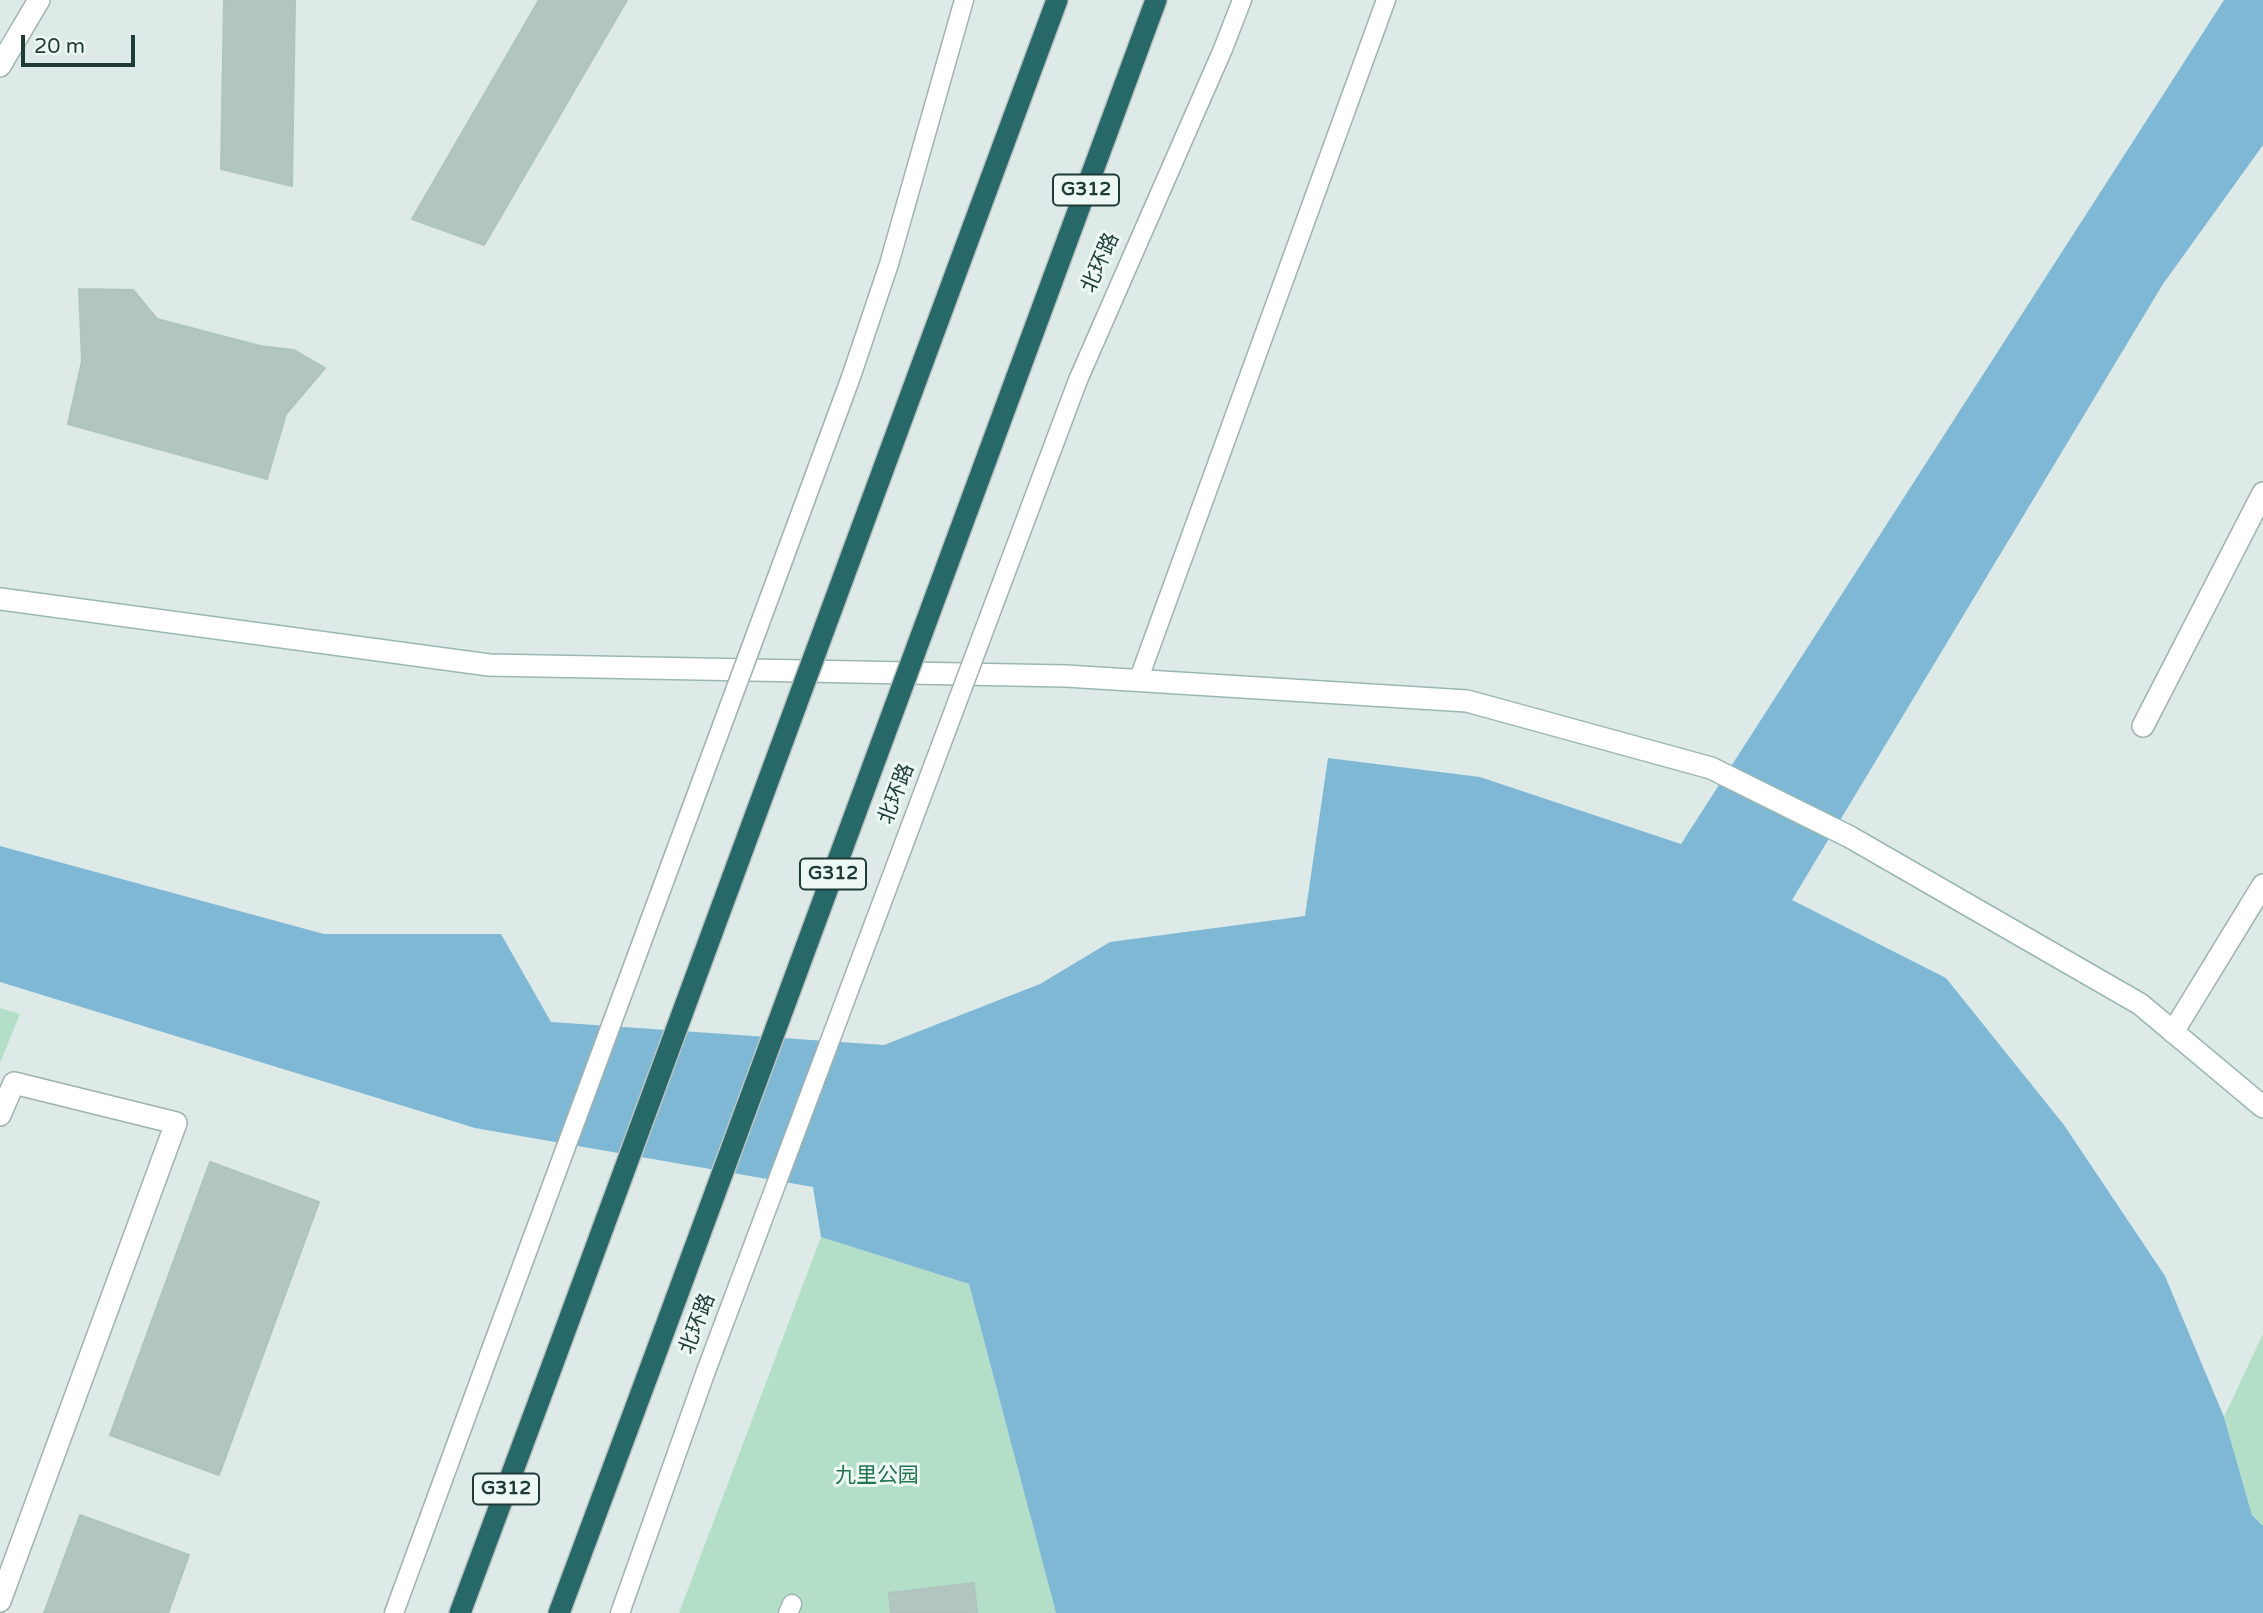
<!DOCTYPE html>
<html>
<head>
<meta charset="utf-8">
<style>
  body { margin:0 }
  #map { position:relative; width:2263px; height:1613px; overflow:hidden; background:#ddeae7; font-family:"Varela Round",sans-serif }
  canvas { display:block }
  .scale { position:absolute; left:21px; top:35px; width:114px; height:32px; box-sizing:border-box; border:4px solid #1e3b38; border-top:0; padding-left:9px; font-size:21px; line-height:24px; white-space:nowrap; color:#1e3b38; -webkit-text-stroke:5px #edf7f4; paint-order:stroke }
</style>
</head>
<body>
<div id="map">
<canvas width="2263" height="1613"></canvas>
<div class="scale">20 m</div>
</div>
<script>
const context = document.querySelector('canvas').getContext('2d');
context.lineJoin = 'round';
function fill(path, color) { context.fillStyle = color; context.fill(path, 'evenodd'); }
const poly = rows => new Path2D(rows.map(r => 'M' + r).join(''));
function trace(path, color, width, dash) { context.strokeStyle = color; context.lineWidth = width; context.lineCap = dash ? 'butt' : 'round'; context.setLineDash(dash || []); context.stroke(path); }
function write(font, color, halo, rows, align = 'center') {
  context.font = font + ' "Varela Round","Noto Sans SC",sans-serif'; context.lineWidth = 6; context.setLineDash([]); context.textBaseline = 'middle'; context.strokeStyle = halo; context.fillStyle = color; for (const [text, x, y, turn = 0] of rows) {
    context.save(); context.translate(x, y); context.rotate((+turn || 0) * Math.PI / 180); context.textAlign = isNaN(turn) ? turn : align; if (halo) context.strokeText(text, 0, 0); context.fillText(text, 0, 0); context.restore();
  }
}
fill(poly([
  [0,1008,20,1014,0,1063],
  [821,1237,969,1284,1056,1613,679,1613],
  [2263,1334,2263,1526,2252,1515,2224,1417]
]), '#b3dec7');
fill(poly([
  [2224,0,2263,0,2263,145,2163,284,1792,900,1946,978,2064,1125,2165,1276,2224,1417,2252,1515,2263,1526,2263,1613,1056,1613,969,1284,821,1237,813,1187,475,1128,0,982,0,846,324,934,501,934,551,1022,884,1045,1040,984,1110,942,1305,916,1328,758,1480,777,1681,844]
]), '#7fb8d5');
const building = poly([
  [224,0,295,0,292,186,221,169,224,0],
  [539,0,627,0,484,245,412,219,539,0],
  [79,289,133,290,157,319,260,346,294,350,325,368,286,414,267,479,68,424,82,361,79,289],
  [210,1162,319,1202,219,1475,110,1435,210,1162],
  [80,1515,189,1555,168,1613,44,1613,80,1515],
  [974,1583,977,1613,891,1613,889,1593,974,1583]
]);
fill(building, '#b2c5c0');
trace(building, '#afc4bf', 2);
const lane = poly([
  [851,377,889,264,964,0],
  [1078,380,1223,49,1242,0],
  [1138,681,1386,0],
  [394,1613,486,1363],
  [620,1613,706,1371],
  [788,1613,792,1604]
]);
const street = poly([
  [0,66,39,0],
  [2143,726,2263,493],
  [2173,1032,2263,885],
  [0,1115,14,1083,176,1123,0,1601]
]);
const secondary = poly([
  [0,599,489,665,1066,676,1467,701,1711,768,1850,837,2140,1004,2263,1107]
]);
const highway = poly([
  [917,378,1057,0],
  [1016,379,1156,0],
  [460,1613,552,1366],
  [559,1613,650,1369]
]);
trace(lane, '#a0b2af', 21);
trace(street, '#a0b2af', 24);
trace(secondary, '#9bb7b2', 24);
trace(highway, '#bcc4c3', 24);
trace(lane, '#fff', 18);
trace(street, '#fff', 21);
trace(secondary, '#fff', 21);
trace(highway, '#276968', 21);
const laneBridge = poly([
  [486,1363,851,377],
  [706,1371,1078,380]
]);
const highwayBridge = poly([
  [552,1366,917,378],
  [650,1369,1016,379]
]);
trace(laneBridge, '#a0b2af', 21, []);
trace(highwayBridge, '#bcc4c3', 24, []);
trace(laneBridge, '#fff', 18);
trace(highwayBridge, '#276968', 21);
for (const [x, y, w] of [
  [1086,190,66],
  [833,874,66],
  [506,1489,66]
]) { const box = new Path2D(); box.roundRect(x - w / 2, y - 15.5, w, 31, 5); context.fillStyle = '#edf7f4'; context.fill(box); trace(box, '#1e3b38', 2); }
write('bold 19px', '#1e3b38', null, [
  ["G312",1086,190],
  ["G312",833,874],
  ["G312",506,1489]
]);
write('21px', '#1e3b38', '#edf7f4', [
  ["北环路",1101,263,-66],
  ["北环路",897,794,-69],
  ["北环路",698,1324,-69]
]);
write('21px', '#257552', '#edf7f4', [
  ["九里公园",877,1476]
]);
</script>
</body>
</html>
